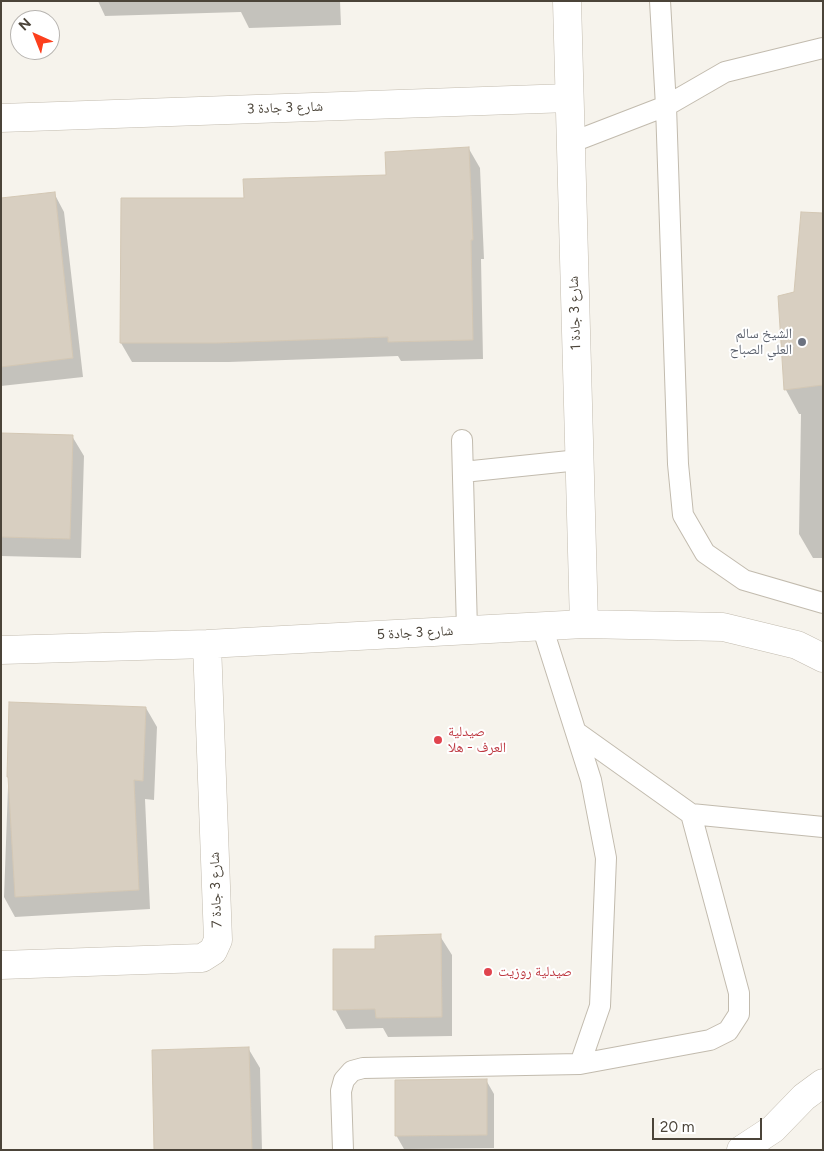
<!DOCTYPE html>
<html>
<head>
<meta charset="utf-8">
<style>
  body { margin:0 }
  #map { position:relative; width:824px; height:1151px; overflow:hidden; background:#f6f3ec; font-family:Figtree,sans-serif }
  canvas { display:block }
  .frame { position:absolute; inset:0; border:2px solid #4b4439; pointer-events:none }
  .north { position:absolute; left:10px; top:10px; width:50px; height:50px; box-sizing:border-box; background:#fff; border:1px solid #b7b4b0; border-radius:50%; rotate:316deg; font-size:14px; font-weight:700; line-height:20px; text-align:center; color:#4b4439 }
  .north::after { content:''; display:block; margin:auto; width:18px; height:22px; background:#fc3f1d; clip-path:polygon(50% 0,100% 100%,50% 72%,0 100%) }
  .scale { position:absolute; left:652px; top:1118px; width:110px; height:22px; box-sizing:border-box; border:2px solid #4b4439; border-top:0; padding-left:6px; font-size:15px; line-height:18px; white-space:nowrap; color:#4b4439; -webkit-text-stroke:4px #fff; paint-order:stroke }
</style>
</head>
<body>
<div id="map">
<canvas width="824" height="1151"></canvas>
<div class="frame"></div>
<div class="north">N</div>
<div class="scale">20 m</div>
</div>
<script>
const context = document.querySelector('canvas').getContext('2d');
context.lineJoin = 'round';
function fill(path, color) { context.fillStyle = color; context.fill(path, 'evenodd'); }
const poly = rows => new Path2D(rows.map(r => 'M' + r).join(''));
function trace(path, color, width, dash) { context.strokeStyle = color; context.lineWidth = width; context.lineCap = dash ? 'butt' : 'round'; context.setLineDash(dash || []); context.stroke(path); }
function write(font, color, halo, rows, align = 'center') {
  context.font = font + ' Figtree,"Noto Naskh Arabic",sans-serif'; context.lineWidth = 4; context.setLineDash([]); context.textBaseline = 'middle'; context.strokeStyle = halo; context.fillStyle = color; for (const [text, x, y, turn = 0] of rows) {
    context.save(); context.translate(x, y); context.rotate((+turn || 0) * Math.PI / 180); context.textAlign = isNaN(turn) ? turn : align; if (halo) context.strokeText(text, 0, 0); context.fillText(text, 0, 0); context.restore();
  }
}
fill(poly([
  [98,1,340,1,341,25,249,28,241,12,105,16],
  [469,149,480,168,484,259,481,259,483,359,401,361,398,356,229,362,132,362,121,343,245,199,387,176],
  [54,193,64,212,83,377,1,386,1,200],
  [823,216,823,558,813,558,799,534,801,414,799,414,786,390,779,297,796,293],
  [1,435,72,436,84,456,81,558,1,556],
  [11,704,146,708,157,727,154,800,145,799,150,909,15,917,4,897],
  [440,936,452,955,452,1036,388,1037,383,1028,346,1029,335,1009],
  [248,1048,260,1068,262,1150,156,1150],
  [486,1080,494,1094,494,1148,404,1149,396,1135]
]), '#0003');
const building = poly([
  [469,147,473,240,471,240,473,340,388,342,388,337,217,343,120,343,121,198,244,198,243,179,386,175,385,152,469,147],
  [55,192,73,358,1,367,1,198,55,192],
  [801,212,823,213,823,385,784,390,778,296,794,292,801,212],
  [1,433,73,435,70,539,1,537,1,433],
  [9,702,146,707,143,781,134,780,139,890,15,897,8,777,7,777,9,702],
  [441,934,442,1017,376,1018,375,1009,333,1010,333,949,375,949,375,936,441,934],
  [249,1047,252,1150,154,1150,152,1050,249,1047],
  [487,1079,487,1135,395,1136,395,1080,487,1079]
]);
fill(building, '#d8cfc1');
trace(building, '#d3c7b4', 1);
const service = poly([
  [660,1,666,106,678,464,683,515,705,553,744,580,823,603],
  [570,143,666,106,725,72,823,48],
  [462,440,467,630],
  [463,472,579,460],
  [576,732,691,814,823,827],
  [580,1064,710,1040,728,1031,739,1014,739,993,691,814],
  [343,1150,341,1091,344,1080,352,1071,363,1068,580,1064,600,1006,606,858,591,780,542,626]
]);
const minor = poly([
  [567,1,584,624],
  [1,118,569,98],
  [1,650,207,644,584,624,723,627,797,645,823,658],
  [1,965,202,958,213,951,218,940,207,644]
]);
const tertiary = poly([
  [741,1150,773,1129,804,1097,823,1083]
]);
trace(service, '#c2bbae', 22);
trace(minor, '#c2bbae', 29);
trace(tertiary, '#c2bbae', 29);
trace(service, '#fff', 20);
trace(minor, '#fff', 28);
trace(tertiary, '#fff', 28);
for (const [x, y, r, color] of [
  [802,342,5,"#6b7280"],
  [438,740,5,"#e0444e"],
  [488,972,5,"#e0444e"]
]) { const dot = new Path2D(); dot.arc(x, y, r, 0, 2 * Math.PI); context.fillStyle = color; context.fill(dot); trace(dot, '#fff', 2); }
write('14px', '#4b4439', '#fff', [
  ["شارع 3 جادة 3",285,108,-2],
  ["شارع 3 جادة 1",575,313,-92],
  ["شارع 3 جادة 5",415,633,-3],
  ["شارع 3 جادة 7",216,890,-92]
]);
write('14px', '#5b616d', '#fff', [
  ["الشيخ سالم",792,334],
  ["العلي الصباح",792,350]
], 'right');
write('14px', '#be3a42', '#fff', [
  ["صيدلية",448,732],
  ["العرف - هلا",448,748],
  ["صيدلية روزيت",498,972]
], 'left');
</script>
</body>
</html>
